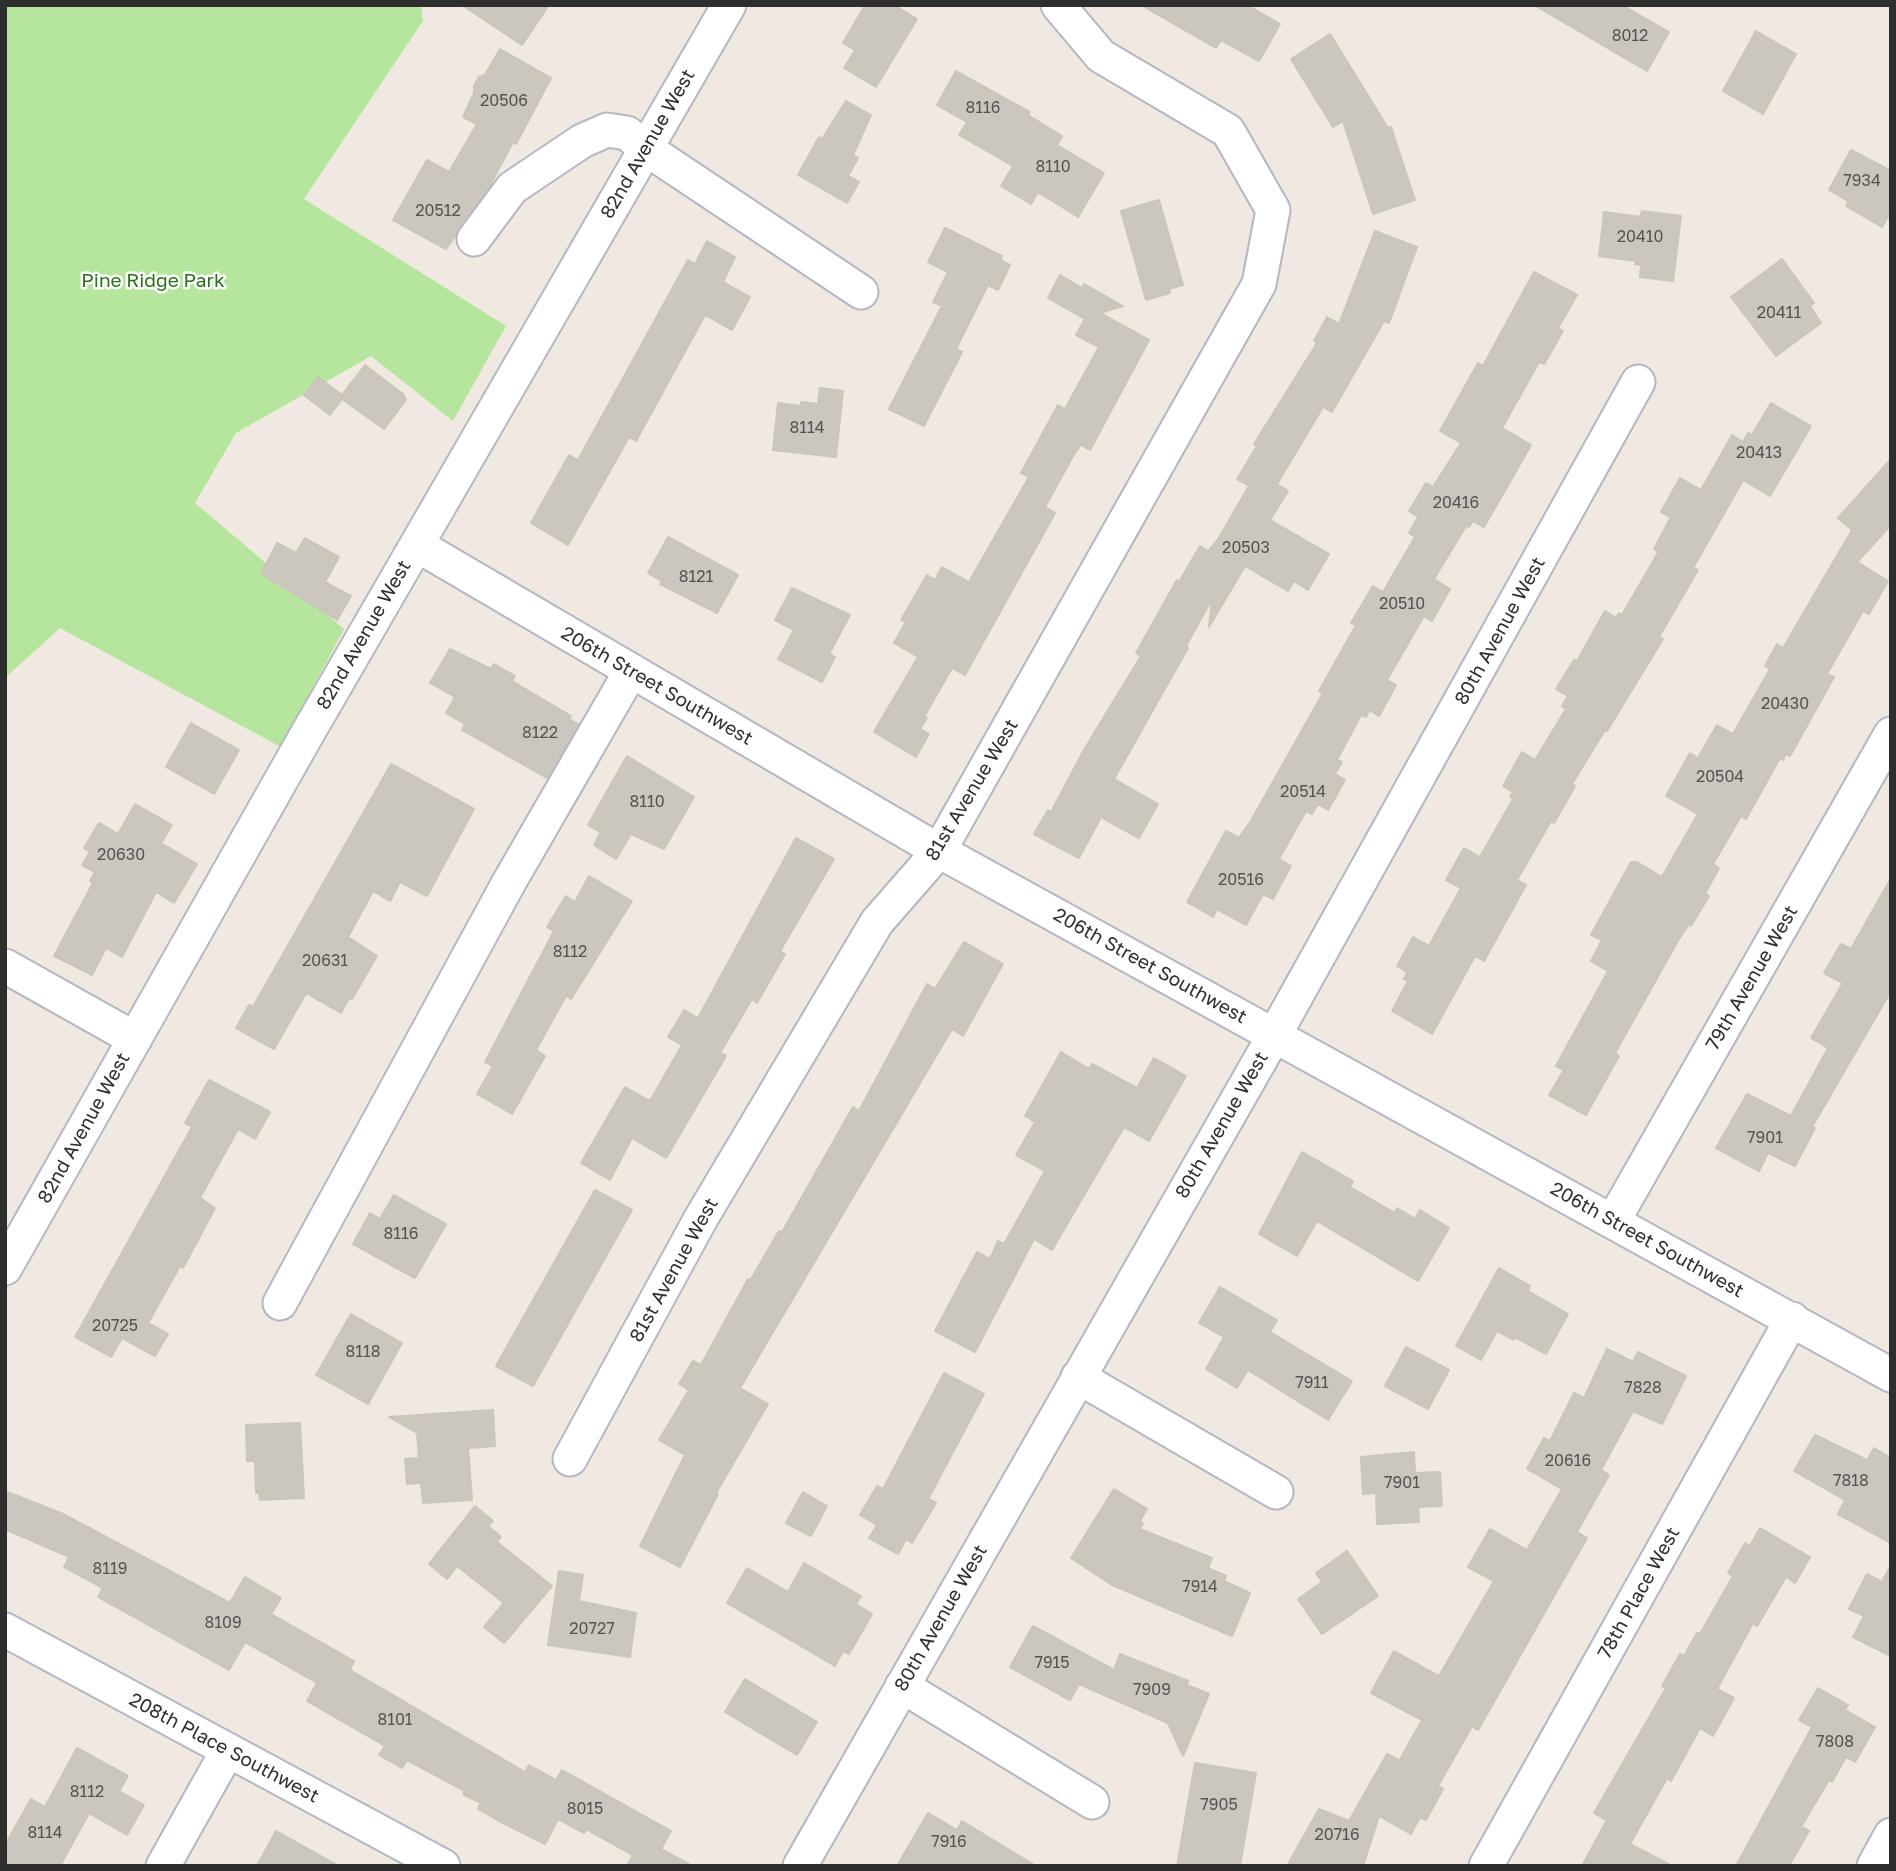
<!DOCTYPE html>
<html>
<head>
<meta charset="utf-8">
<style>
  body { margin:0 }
  #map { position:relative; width:1896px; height:1871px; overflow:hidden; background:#efe9e1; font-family:"Golos Text",sans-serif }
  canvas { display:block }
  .frame { position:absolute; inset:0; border:7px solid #2e2e2e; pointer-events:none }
</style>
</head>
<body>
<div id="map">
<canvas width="1896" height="1871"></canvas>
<div class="frame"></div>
</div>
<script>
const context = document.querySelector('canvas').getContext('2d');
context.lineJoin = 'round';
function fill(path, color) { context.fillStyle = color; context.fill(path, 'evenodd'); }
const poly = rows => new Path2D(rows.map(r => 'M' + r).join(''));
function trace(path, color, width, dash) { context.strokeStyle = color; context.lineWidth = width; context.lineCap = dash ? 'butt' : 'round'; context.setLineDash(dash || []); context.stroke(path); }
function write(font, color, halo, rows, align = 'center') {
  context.font = font + ' "Golos Text",sans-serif'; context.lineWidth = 5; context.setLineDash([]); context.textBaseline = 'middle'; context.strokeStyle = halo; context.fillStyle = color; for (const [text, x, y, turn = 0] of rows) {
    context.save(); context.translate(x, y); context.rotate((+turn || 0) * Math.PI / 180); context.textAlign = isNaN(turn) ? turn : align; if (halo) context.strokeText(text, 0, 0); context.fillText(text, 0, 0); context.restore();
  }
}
fill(poly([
  [5,5,421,5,423,21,304,199,506,326,453,421,371,356,236,433,195,503,344,629,281,747,60,628,5,678]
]), '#b6e59e');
const building = poly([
  [462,5,549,5,522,45,462,5],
  [865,5,894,5,917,19,876,87,844,68,855,50,843,43,865,5],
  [1141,5,1247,5,1280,24,1259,61,1221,40,1216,48,1141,5],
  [1534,5,1622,5,1669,32,1647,71,1534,5],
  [1756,31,1796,54,1763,114,1723,91,1756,31],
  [1330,34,1388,128,1391,127,1415,200,1373,214,1343,121,1333,127,1291,59,1330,34],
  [500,49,551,78,516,144,513,142,488,189,446,249,393,220,427,160,449,172,477,124,463,117,474,93,474,86,479,77,485,75,500,49],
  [956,71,1030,112,1028,115,1062,136,1057,145,1104,173,1078,217,1038,192,1031,204,1001,186,1013,166,959,135,967,122,937,105,956,71],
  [846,101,871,115,853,155,858,158,848,176,859,182,847,203,798,175,819,137,822,139,846,101],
  [1851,150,1891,171,1891,212,1882,227,1846,206,1848,201,1829,190,1851,150],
  [1159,200,1183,285,1169,289,1170,293,1146,300,1121,211,1159,200],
  [1642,211,1681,216,1673,281,1640,277,1641,265,1635,264,1636,261,1599,256,1604,212,1640,217,1642,211],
  [945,228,1002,256,1000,260,1010,265,998,290,988,285,956,349,962,352,924,426,889,409,942,306,933,302,948,272,928,262,945,228],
  [1375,231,1417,247,1389,323,1384,321,1332,412,1323,407,1277,484,1288,491,1270,520,1329,554,1308,590,1294,581,1288,591,1245,566,1209,627,1212,599,1186,646,1188,648,1114,779,1158,804,1139,838,1101,817,1079,858,1034,834,1048,810,1051,812,1085,748,1141,656,1136,653,1177,580,1179,582,1200,546,1208,551,1217,541,1249,486,1237,479,1257,446,1254,444,1317,343,1314,341,1327,317,1339,324,1375,231],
  [707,241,735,257,723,282,750,297,732,330,705,315,636,441,629,437,568,545,531,523,569,455,578,460,688,260,695,264,707,241],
  [1782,259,1814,303,1810,306,1821,323,1776,356,1731,297,1782,259],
  [1534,272,1577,295,1558,328,1563,331,1544,364,1539,362,1502,428,1531,445,1484,527,1473,521,1469,527,1466,526,1434,579,1450,589,1432,621,1424,616,1387,680,1396,685,1379,716,1369,710,1366,717,1361,715,1337,760,1342,762,1335,774,1345,780,1328,810,1318,804,1312,814,1306,811,1279,859,1291,866,1273,899,1263,894,1246,925,1217,909,1213,917,1187,902,1226,831,1239,838,1252,819,1323,693,1319,691,1356,625,1351,623,1373,586,1383,592,1415,537,1409,533,1418,517,1409,511,1426,483,1433,487,1461,443,1440,431,1478,363,1483,366,1534,272],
  [1060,275,1082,288,1084,284,1123,306,1100,313,1149,340,1090,450,1081,445,1073,456,1045,507,1055,513,965,675,952,668,924,717,927,718,920,729,929,734,916,757,874,732,918,657,894,643,906,622,901,620,927,575,935,580,942,567,969,582,1029,477,1021,473,1058,405,1065,409,1099,347,1076,335,1086,317,1083,318,1048,298,1060,275],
  [365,365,403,394,406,400,384,429,342,399,330,415,304,395,318,377,342,395,365,365],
  [820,388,843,391,836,457,773,450,778,403,801,406,801,402,818,404,820,388],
  [1771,403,1811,426,1770,496,1743,480,1693,568,1698,570,1659,637,1663,639,1607,731,1605,730,1572,784,1575,786,1554,823,1551,821,1517,880,1526,885,1484,961,1475,956,1432,1034,1392,1011,1408,981,1404,979,1407,972,1397,966,1413,937,1429,946,1461,888,1446,880,1464,848,1480,857,1513,799,1510,797,1513,792,1503,786,1522,752,1535,760,1566,709,1562,706,1568,696,1556,689,1574,660,1577,661,1605,611,1616,618,1619,613,1622,615,1659,551,1654,549,1671,517,1661,512,1680,478,1701,490,1732,435,1743,442,1748,433,1752,435,1771,403],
  [1891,459,1891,525,1857,562,1888,581,1869,614,1863,611,1827,674,1834,677,1790,756,1786,754,1783,760,1780,758,1746,819,1741,816,1713,864,1719,868,1705,894,1709,896,1691,926,1689,924,1679,939,1615,1053,1619,1056,1586,1115,1549,1095,1564,1070,1556,1066,1608,971,1591,961,1602,940,1591,935,1631,862,1637,862,1662,877,1698,814,1666,796,1690,753,1698,758,1717,725,1733,734,1770,669,1765,666,1777,644,1783,648,1852,530,1838,518,1891,459],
  [668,537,738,575,717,613,660,584,662,581,648,573,668,537],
  [305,538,339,557,325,582,351,596,337,620,261,574,277,543,296,553,305,538],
  [792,588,850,615,829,654,835,657,822,682,778,659,794,630,775,620,792,588],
  [450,649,491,669,494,664,515,676,512,681,571,716,569,719,578,724,547,778,462,730,465,724,446,713,455,697,430,683,450,649],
  [191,723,239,750,214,794,166,767,191,723],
  [627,756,694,797,664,849,631,834,616,859,594,845,601,832,588,825,627,756],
  [391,764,474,809,427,896,400,882,390,901,373,891,348,937,377,956,352,999,349,998,341,1013,306,993,274,1049,236,1028,249,1005,253,1007,391,764],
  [135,804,172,825,161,843,197,864,174,903,156,892,122,957,106,948,92,975,54,956,93,883,90,881,95,872,82,865,90,852,84,848,99,823,118,834,135,804],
  [796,838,834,859,780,951,785,954,757,1003,752,999,720,1053,726,1056,666,1158,632,1138,610,1180,581,1163,625,1087,650,1101,682,1045,668,1037,684,1010,698,1018,796,838],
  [589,876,632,901,571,999,566,996,536,1050,545,1056,512,1114,477,1094,493,1066,485,1062,554,931,547,927,566,896,575,902,589,876],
  [1891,878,1891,991,1812,1127,1815,1128,1795,1166,1768,1153,1759,1171,1716,1148,1747,1094,1791,1116,1828,1048,1811,1038,1843,983,1824,973,1841,944,1851,949,1891,878],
  [964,942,1003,964,963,1036,952,1029,740,1388,768,1404,716,1493,718,1494,680,1567,640,1546,685,1455,659,1440,689,1390,679,1384,693,1361,701,1365,748,1279,750,1281,779,1231,782,1232,853,1107,859,1111,927,984,935,989,964,942],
  [1061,1052,1089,1069,1092,1064,1137,1088,1154,1058,1186,1076,1149,1141,1124,1127,1052,1250,1034,1239,975,1352,935,1331,977,1252,990,1259,998,1241,1004,1244,1045,1171,1016,1155,1035,1122,1025,1116,1061,1052],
  [209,1080,270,1112,255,1139,238,1129,200,1198,215,1208,183,1268,180,1266,148,1323,168,1334,155,1356,122,1338,111,1357,75,1337,192,1127,185,1123,209,1080],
  [1302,1152,1353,1181,1350,1187,1395,1213,1397,1208,1415,1219,1420,1210,1449,1228,1418,1281,1317,1221,1297,1256,1259,1234,1302,1152],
  [595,1190,632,1210,533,1386,496,1366,595,1190],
  [394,1195,446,1224,415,1278,353,1244,370,1213,380,1219,394,1195],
  [1499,1268,1530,1286,1528,1291,1568,1314,1546,1354,1515,1337,1514,1340,1497,1331,1481,1360,1456,1346,1499,1268],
  [1220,1287,1277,1320,1270,1332,1352,1381,1328,1420,1248,1370,1237,1388,1206,1369,1224,1337,1199,1323,1220,1287],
  [351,1314,402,1343,368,1404,316,1375,351,1314],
  [1406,1347,1449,1370,1428,1409,1385,1386,1406,1347],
  [1607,1349,1633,1362,1638,1352,1686,1376,1662,1424,1633,1411,1601,1470,1609,1475,1577,1532,1587,1538,1478,1730,1472,1726,1438,1786,1443,1789,1426,1820,1420,1817,1411,1834,1379,1816,1363,1866,1287,1866,1319,1809,1349,1821,1387,1754,1397,1759,1393,1772,1422,1720,1371,1693,1394,1651,1439,1676,1494,1581,1468,1567,1490,1529,1527,1550,1562,1489,1527,1469,1544,1438,1550,1441,1574,1393,1584,1398,1607,1349],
  [944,1373,984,1394,928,1499,936,1503,912,1543,906,1539,898,1554,869,1538,877,1525,860,1515,877,1486,883,1489,944,1373],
  [493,1410,495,1446,468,1448,472,1500,423,1503,421,1483,407,1484,405,1459,419,1458,417,1433,389,1417,493,1410],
  [300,1423,304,1498,260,1500,259,1493,256,1493,255,1461,247,1461,246,1425,300,1423],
  [1815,1435,1867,1460,1874,1448,1891,1458,1891,1543,1838,1514,1845,1500,1794,1471,1815,1435],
  [1414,1452,1415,1473,1440,1472,1442,1506,1418,1507,1419,1522,1377,1524,1376,1493,1363,1494,1361,1457,1414,1452],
  [1114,1489,1147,1509,1140,1521,1143,1523,1140,1529,1212,1558,1208,1568,1226,1576,1224,1581,1250,1593,1232,1636,1112,1585,1071,1558,1114,1489],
  [5,1491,63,1514,230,1603,245,1577,281,1598,271,1614,354,1661,350,1670,525,1772,529,1765,556,1780,562,1770,671,1831,661,1849,692,1866,627,1866,633,1855,586,1829,584,1833,558,1819,545,1844,501,1822,478,1809,481,1803,463,1794,465,1791,407,1760,402,1768,379,1755,385,1746,307,1701,317,1683,245,1642,229,1670,98,1597,103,1588,64,1567,69,1557,5,1529,5,1491],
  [803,1492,827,1506,811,1536,786,1523,803,1492],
  [475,1506,493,1521,488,1526,501,1537,497,1542,552,1586,504,1643,484,1627,504,1603,457,1566,447,1579,429,1564,475,1506],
  [1760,1528,1810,1557,1795,1583,1786,1577,1757,1626,1753,1623,1717,1689,1734,1698,1713,1736,1700,1728,1671,1781,1667,1778,1630,1844,1672,1866,1582,1866,1607,1820,1594,1813,1666,1688,1662,1686,1680,1654,1684,1656,1697,1633,1700,1634,1733,1576,1728,1573,1745,1543,1750,1546,1760,1528],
  [1347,1551,1378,1596,1322,1634,1298,1599,1322,1582,1316,1573,1347,1551],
  [804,1563,861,1596,856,1604,872,1614,849,1654,843,1651,835,1666,727,1603,747,1568,788,1592,804,1563],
  [1891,1565,1891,1656,1853,1637,1864,1616,1849,1609,1867,1574,1882,1582,1891,1565],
  [559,1571,583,1575,579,1601,636,1613,630,1657,548,1645,559,1571],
  [1033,1626,1114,1670,1120,1654,1188,1681,1187,1685,1209,1694,1183,1756,1168,1723,1079,1684,1070,1700,1010,1667,1033,1626],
  [745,1679,817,1722,797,1755,725,1712,745,1679],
  [1818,1688,1848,1705,1845,1710,1875,1727,1855,1762,1846,1757,1832,1782,1829,1780,1801,1827,1809,1831,1789,1866,1736,1866,1812,1727,1799,1720,1818,1688],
  [77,1748,128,1776,119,1791,144,1805,127,1835,89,1813,60,1866,5,1866,5,1845,31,1799,45,1807,77,1748],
  [1195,1763,1256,1773,1240,1866,1177,1866,1195,1763],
  [928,1813,957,1830,962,1821,1036,1866,897,1866,928,1813],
  [276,1831,339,1866,257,1866,276,1831]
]);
fill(building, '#cbc7bf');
trace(building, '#cbc5ba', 2);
const minor = poly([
  [474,239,512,188,582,141,607,130,627,133,645,148,861,292],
  [417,545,939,851,1891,1375],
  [5,966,135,1039],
  [1613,1221,1891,734],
  [5,1268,306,736,729,5],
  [280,1303,508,884,631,671],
  [1078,1377,1276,1492],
  [570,1459,700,1220,877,922,939,851,1259,284,1273,210,1228,131,1101,56,1058,5],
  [5,1630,443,1866],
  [902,1686,1092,1802],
  [163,1866,228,1750],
  [800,1866,1275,1034,1638,382],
  [1486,1866,1792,1319],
  [1874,1866,1891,1835]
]);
trace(minor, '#b4b7c1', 37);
trace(minor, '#fff', 33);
write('16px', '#555452', null, [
  ["8012",1630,36],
  ["20506",504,101],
  ["8116",983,108],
  ["8110",1053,167],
  ["7934",1862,181],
  ["20512",438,211],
  ["20410",1640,237],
  ["20411",1779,313],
  ["8114",807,428],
  ["20413",1759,453],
  ["20416",1456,503],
  ["20503",1246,548],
  ["8121",696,577],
  ["20510",1402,604],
  ["20430",1785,704],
  ["8122",540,733],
  ["20504",1720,777],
  ["20514",1303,792],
  ["8110",647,802],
  ["20630",121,855],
  ["20516",1241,880],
  ["8112",570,952],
  ["20631",325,961],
  ["7901",1765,1138],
  ["8116",401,1234],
  ["20725",115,1326],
  ["8118",363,1352],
  ["7911",1312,1383],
  ["7828",1643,1388],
  ["20616",1568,1461],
  ["7818",1851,1481],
  ["7901",1402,1483],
  ["8119",110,1569],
  ["7914",1200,1587],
  ["8109",223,1623],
  ["20727",592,1629],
  ["7915",1052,1663],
  ["7909",1152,1690],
  ["8101",395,1720],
  ["7808",1835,1742],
  ["8112",87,1792],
  ["7905",1219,1805],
  ["8015",585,1809],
  ["8114",45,1833],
  ["20716",1337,1835],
  ["7916",949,1842]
]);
write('19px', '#2e2e2e', '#fff', [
  ["82nd Avenue West",648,144,-60],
  ["80th Avenue West",1500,631,-61],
  ["82nd Avenue West",364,635,-60],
  ["206th Street Southwest",657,686,30],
  ["81st Avenue West",972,790,-59],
  ["206th Street Southwest",1150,966,29],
  ["79th Avenue West",1752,978,-60],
  ["80th Avenue West",1222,1125,-60],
  ["82nd Avenue West",84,1128,-61],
  ["206th Street Southwest",1647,1240,29],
  ["81st Avenue West",674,1270,-61],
  ["78th Place West",1639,1593,-61],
  ["80th Avenue West",941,1618,-60],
  ["208th Place Southwest",224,1748,28]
]);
write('19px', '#2c6e1b', '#fff', [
  ["Pine Ridge Park",153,281]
]);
</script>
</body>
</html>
